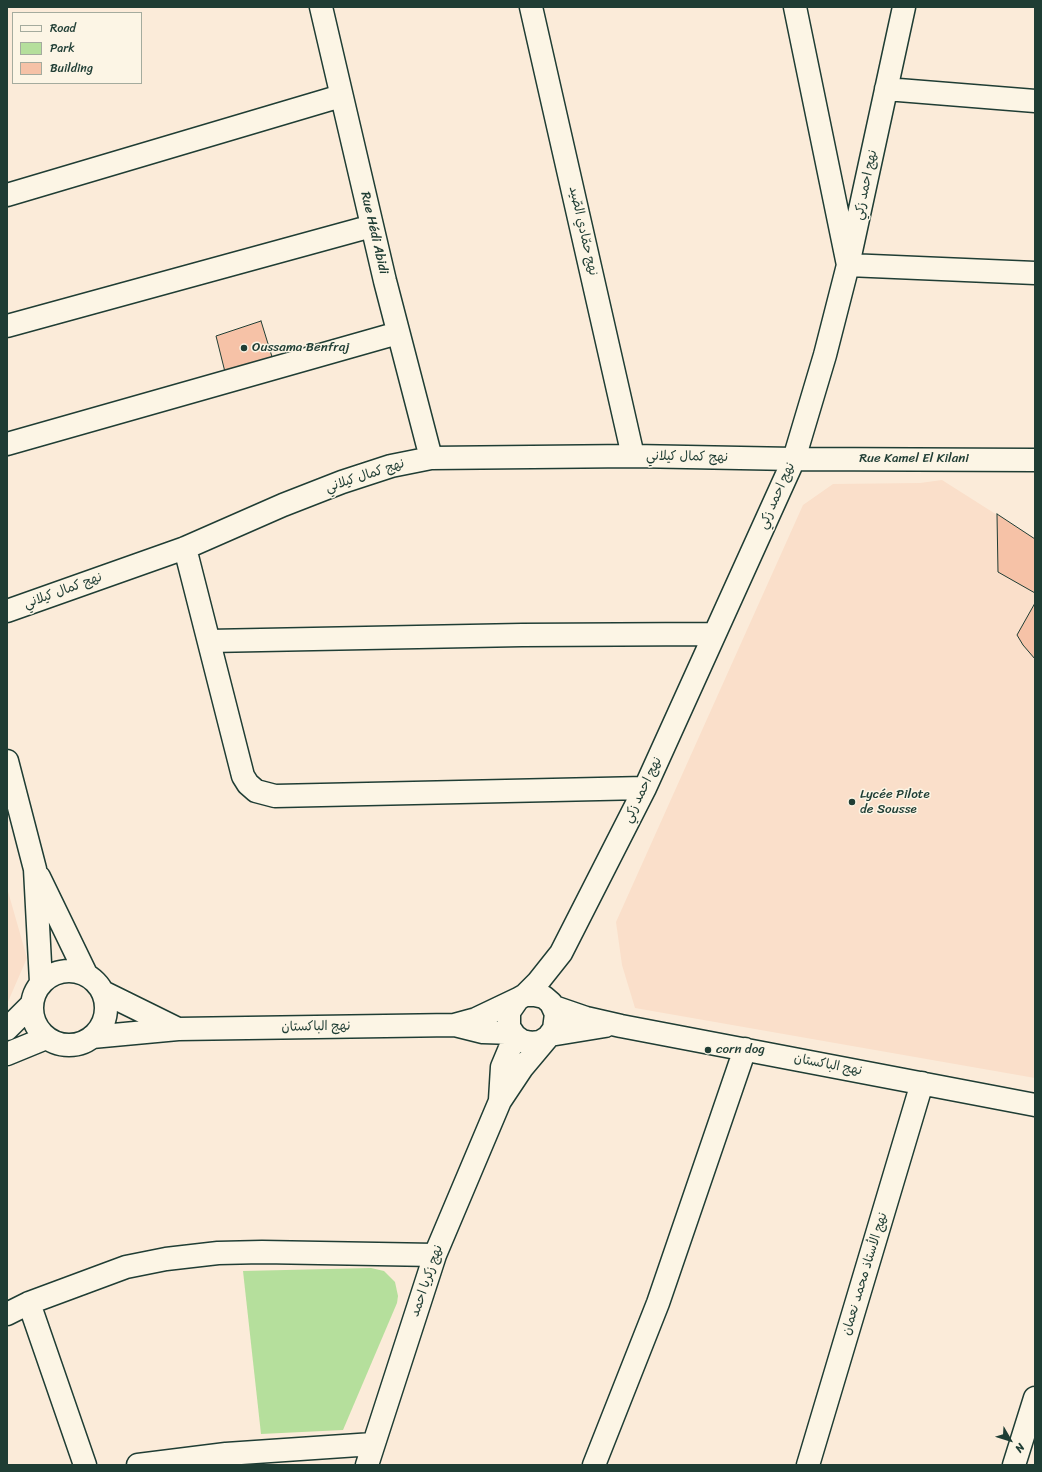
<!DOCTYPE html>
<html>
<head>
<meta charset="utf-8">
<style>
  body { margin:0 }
  #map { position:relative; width:1042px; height:1472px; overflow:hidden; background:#fbebd9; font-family:Sriracha,sans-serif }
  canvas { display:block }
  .frame { position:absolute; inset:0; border:8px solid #1f3d34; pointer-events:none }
  .legend { position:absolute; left:12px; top:12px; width:130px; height:72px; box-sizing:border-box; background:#fcf5e5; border:1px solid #a4ab9e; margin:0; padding:5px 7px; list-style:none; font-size:12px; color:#1f3d34 }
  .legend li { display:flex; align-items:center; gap:8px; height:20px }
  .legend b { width:20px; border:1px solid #a4ab9e }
  .north { position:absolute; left:990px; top:1420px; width:40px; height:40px; -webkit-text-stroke:3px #fcf5e5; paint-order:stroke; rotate:129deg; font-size:11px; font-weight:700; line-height:16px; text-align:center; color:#1f3d34 }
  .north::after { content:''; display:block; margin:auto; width:14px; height:18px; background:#1f3d34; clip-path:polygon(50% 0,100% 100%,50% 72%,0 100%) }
</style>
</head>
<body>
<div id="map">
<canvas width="1042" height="1472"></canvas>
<div class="frame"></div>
<ul class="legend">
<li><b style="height:5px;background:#fcf5e5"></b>Road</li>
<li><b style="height:11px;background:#b5df9c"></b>Park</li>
<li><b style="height:11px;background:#f6c2a7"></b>Building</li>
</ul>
<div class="north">N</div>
</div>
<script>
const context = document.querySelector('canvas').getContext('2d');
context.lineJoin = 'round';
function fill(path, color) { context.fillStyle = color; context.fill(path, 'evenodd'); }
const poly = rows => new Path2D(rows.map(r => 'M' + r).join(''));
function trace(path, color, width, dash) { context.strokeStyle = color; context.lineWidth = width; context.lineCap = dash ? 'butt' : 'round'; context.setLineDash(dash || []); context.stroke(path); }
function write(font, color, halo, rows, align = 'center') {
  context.font = font + ' Sriracha,"Playpen Sans Arabic",sans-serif'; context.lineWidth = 3; context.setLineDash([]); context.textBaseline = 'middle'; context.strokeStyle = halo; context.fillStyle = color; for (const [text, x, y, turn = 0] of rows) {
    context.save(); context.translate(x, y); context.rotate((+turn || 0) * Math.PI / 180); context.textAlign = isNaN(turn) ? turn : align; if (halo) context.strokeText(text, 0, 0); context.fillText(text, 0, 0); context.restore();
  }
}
fill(poly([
  [942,480,1035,539,1035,1078,635,1008,622,965,616,922,803,505,833,484,920,483],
  [7,888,27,958,7,1004]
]), '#fadfca');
fill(poly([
  [371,1268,384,1271,395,1282,398,1296,397,1303,343,1430,261,1434,243,1271]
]), '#b5df9c');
const building = poly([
  [261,321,273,360,226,376,216,336,261,321],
  [997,514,1035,539,1035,593,998,572,997,514],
  [1035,603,1035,659,1023,645,1017,635,1035,603]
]);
fill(building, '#f6c2a7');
trace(building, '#1f3d34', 1);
const minor = poly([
  [321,7,385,281,431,458],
  [531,7,633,456],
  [795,7,848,265,1035,273],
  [886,89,1035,101],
  [7,195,341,96],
  [7,326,372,226],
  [7,444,398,333],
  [185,548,243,776,248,784,256,791,275,796,645,788],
  [7,611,185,548,283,505,342,482,391,466,431,458,633,456,794,459,1035,460],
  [209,641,522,635,714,634],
  [7,761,35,869,41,982],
  [39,877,86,974],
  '32 1008a37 37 0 1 1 74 0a37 37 0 1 1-74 0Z',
  [103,992,178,1029],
  [525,995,535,995,544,997,551,1003,556,1014,554,1029,548,1037,540,1042,531,1043,522,1041,515,1036,509,1027,509,1012,518,999,525,995,538,982,561,953,645,788,794,459,825,355,848,265,904,7],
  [554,1007,586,1018,621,1026,1035,1105],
  [455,1025,483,1032,513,1033],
  [7,1029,31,1005],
  [550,1035,605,1026],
  [92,1037,178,1029,454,1025,476,1019,518,999],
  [7,1054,46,1038],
  [500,1100,502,1067,515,1036],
  [29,1303,85,1465],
  [7,1314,29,1303,126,1267,166,1259,218,1253,262,1252,435,1255],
  [138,1465,226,1454,373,1444],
  [367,1465,435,1255,500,1101,522,1068,548,1037],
  [594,1465,658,1303,745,1049],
  [808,1465,922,1083],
  [1014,1465,1035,1398]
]);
trace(minor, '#1f3d34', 25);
trace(minor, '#fcf5e5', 22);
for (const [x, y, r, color] of [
  [244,348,4,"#1f3d34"],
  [852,802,4,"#1f3d34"],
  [708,1050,4,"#1f3d34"]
]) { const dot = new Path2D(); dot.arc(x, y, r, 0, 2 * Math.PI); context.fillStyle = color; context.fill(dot); trace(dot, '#fcf5e5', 1.5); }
write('13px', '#1f3d34', '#fcf5e5', [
  ["نهج احمد زكي",866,185,-78],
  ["نهج حمّادي الصّيد",583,231,77],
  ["Rue Hédi Abidi",374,233,77],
  ["نهج كمال كيلاني",687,457,1],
  ["Rue Kamel El Kilani",914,459],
  ["نهج كمال كيلاني",365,476,-18],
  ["نهج احمد زكي",777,496,-66],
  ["نهج كمال كيلاني",63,591,-20],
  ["نهج احمد زكي",643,790,-64],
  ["نهج الباكستان",316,1027,-1],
  ["نهج الباكستان",828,1065,11],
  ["نهج الأستاذ محمد نعمان",865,1274,-73],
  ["نهج زكريا احمد",427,1281,-71]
]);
write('13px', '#1f3d34', '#fcf5e5', [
  ["Oussama Benfraj",252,348],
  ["Lycée Pilote",860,795],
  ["de Sousse",860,810],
  ["corn dog",716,1050]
], 'left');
</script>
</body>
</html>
